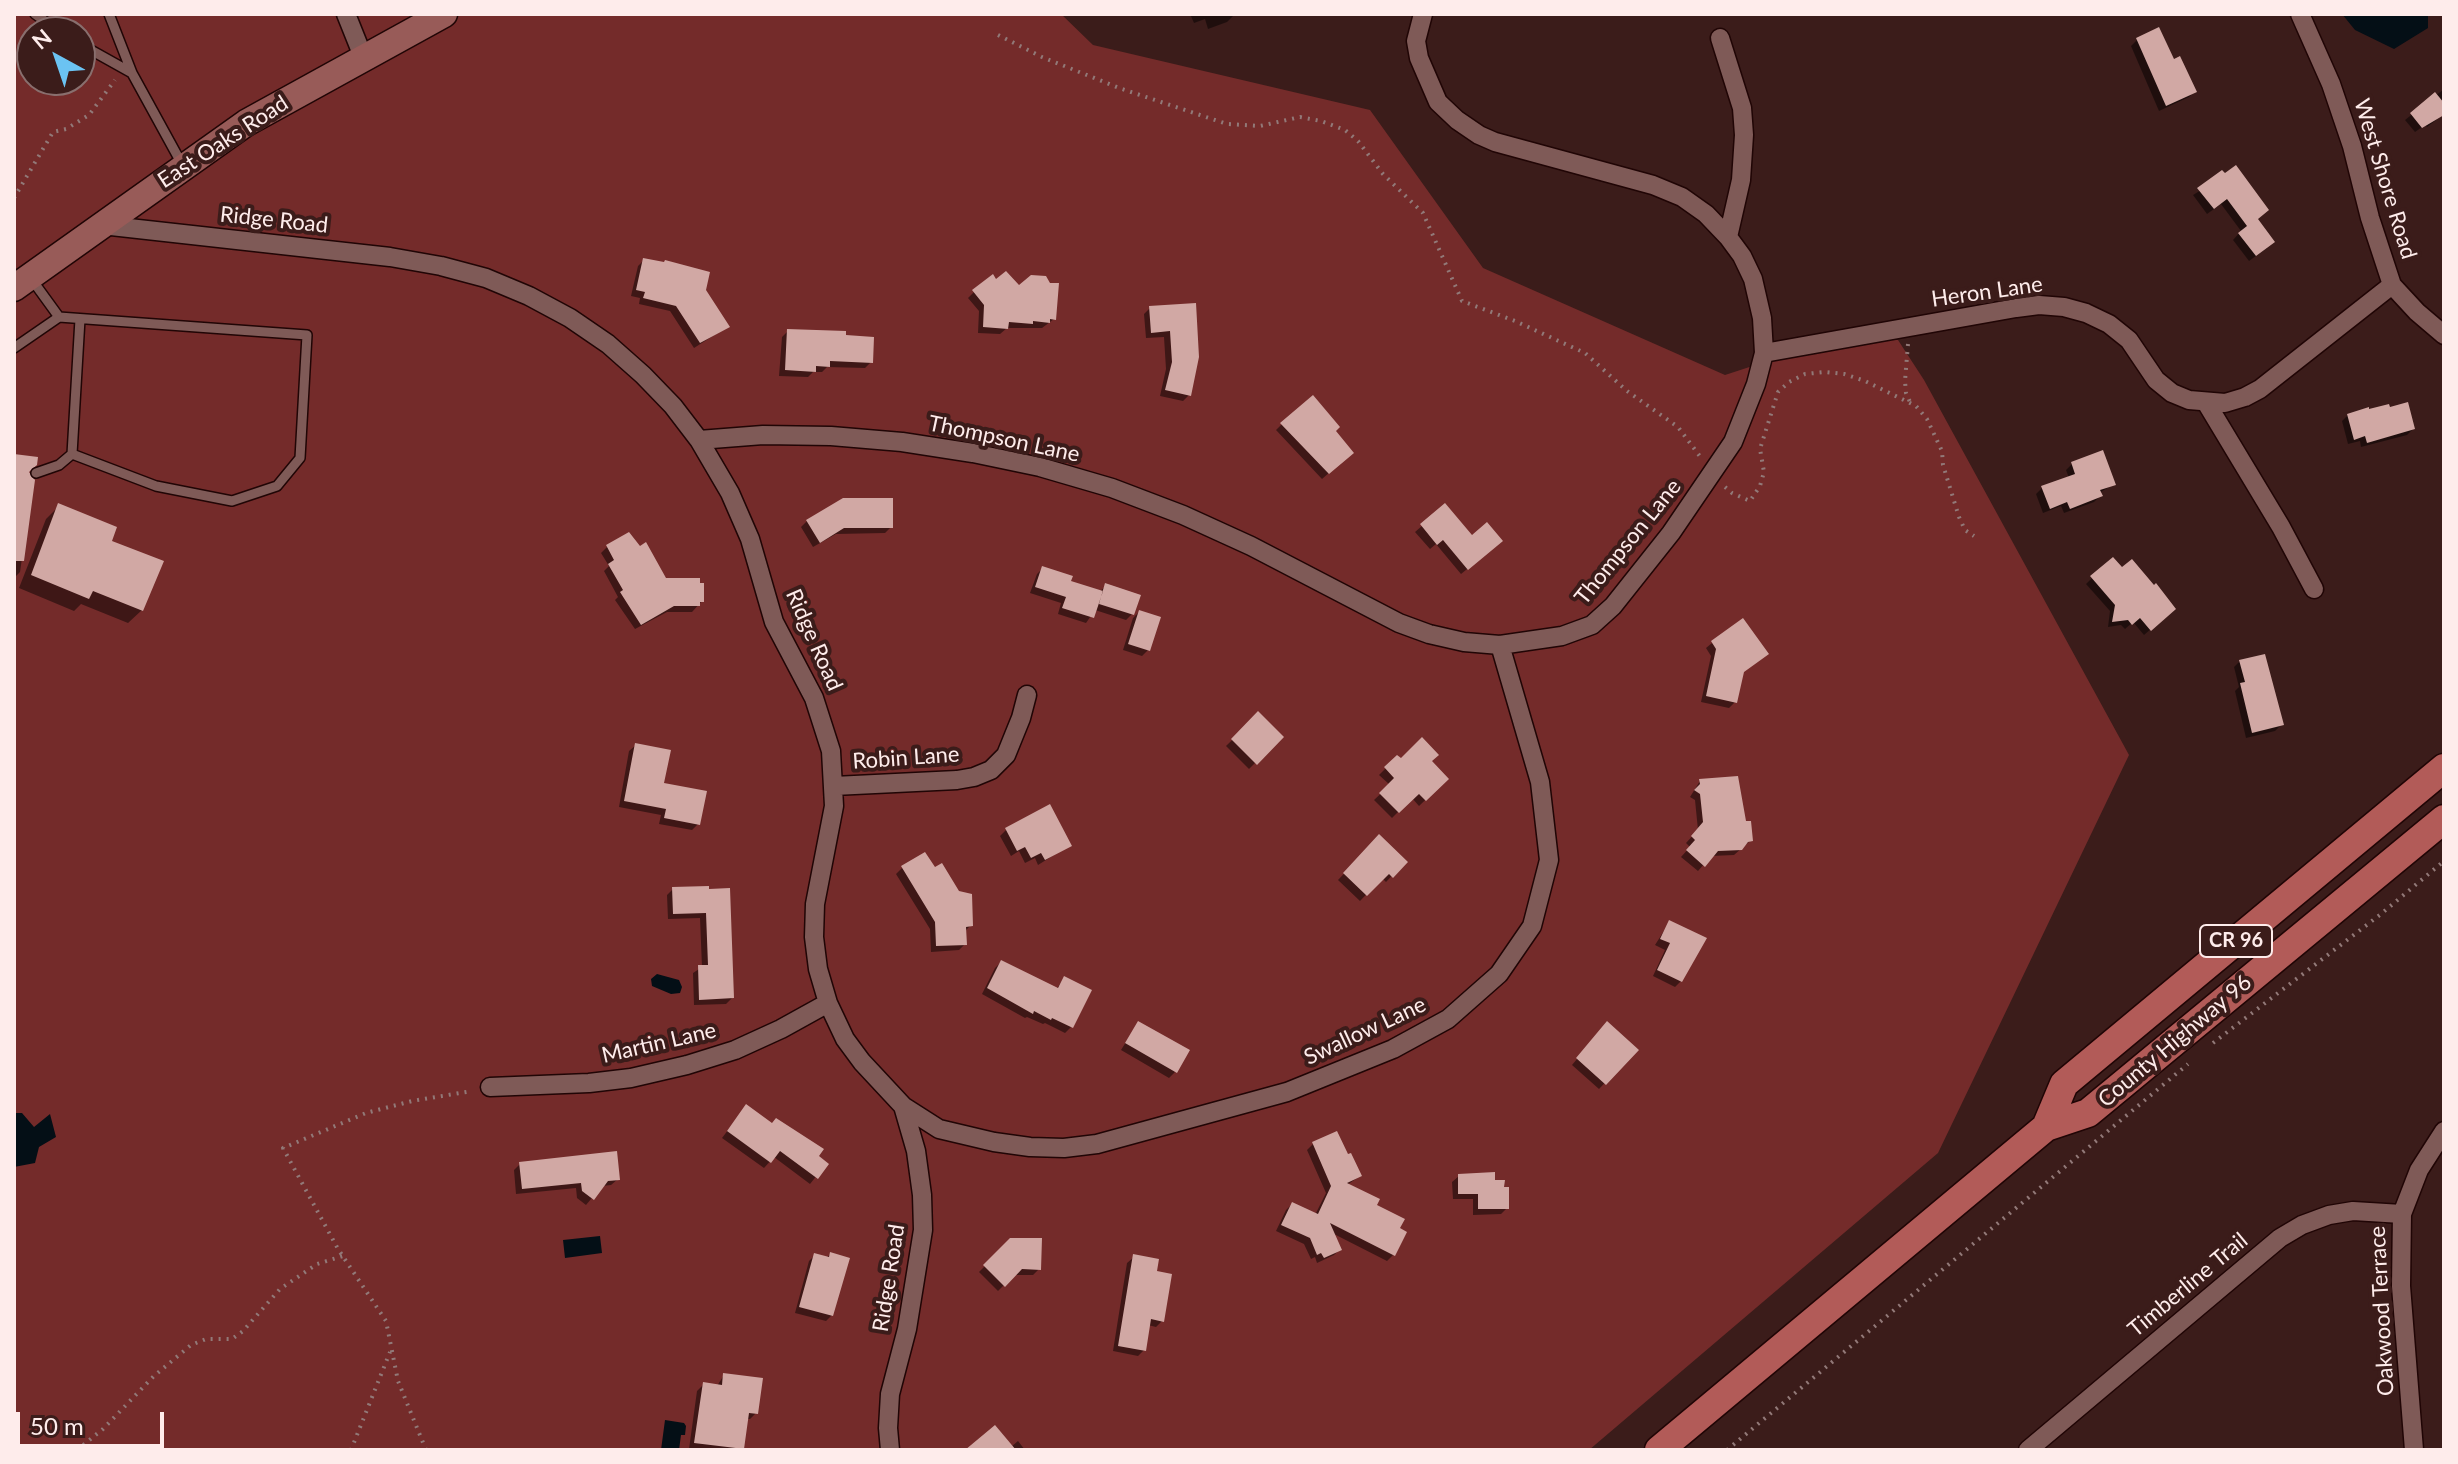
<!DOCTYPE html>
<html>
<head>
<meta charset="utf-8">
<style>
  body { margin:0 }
  #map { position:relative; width:2458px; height:1464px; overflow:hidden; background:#3b1c1a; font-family:Lato,sans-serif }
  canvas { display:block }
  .frame { position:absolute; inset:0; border:16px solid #feeceb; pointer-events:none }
  .north { position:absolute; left:16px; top:16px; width:80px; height:80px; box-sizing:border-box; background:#3b1c1a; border:2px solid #896f6e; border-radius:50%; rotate:320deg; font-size:22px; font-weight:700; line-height:32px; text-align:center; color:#feeceb }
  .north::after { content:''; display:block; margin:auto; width:28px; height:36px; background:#6bc3f2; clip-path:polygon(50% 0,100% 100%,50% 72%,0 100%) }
  .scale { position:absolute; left:16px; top:1412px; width:148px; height:36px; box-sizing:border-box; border:4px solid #feeceb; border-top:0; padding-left:10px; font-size:24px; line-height:28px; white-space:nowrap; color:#feeceb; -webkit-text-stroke:6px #3b1c1a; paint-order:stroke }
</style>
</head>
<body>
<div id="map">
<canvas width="2458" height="1464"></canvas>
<div class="frame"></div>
<div class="north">N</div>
<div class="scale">50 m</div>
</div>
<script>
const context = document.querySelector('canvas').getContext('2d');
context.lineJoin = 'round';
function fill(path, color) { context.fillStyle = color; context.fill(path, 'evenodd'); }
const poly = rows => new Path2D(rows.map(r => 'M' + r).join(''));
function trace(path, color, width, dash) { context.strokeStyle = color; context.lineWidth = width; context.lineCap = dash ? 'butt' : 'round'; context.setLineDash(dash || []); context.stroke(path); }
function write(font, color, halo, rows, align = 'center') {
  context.font = font + ' Lato,sans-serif'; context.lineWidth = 8; context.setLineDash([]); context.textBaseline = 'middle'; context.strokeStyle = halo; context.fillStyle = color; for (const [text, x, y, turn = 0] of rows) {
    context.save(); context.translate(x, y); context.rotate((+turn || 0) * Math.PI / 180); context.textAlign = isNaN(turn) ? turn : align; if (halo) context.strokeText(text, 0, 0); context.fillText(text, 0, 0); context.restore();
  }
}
fill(poly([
  [14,14,1061,14,1093,45,1370,110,1483,268,1725,375,1832,340,1898,340,1924,380,2129,755,1938,1153,1589,1450,14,1450],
  [32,32,80,32,80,80,32,80]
]), '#742b2a');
fill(poly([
  [2342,14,2428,14,2428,28,2394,49,2355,30],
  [657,974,679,980,682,987,680,993,671,994,652,986,651,979],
  [14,1113,22,1113,34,1127,50,1114,56,1137,39,1147,35,1163,14,1167],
  [600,1236,602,1253,565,1258,563,1240],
  [665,1420,684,1423,686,1426,685,1435,681,1435,679,1450,661,1450]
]), '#040f16');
fill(poly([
  [1190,14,1232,14,1233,16,1227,22,1208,29,1205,19,1194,23],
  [2137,40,2173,62,2195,91,2189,97,2159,111,2131,46],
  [2444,89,2444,114,2427,127,2425,125,2415,132,2405,120],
  [2224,176,2256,220,2267,248,2249,261,2233,240,2241,231,2221,204,2207,214,2193,195],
  [644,260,704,290,727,327,694,348,670,311,639,304,640,298,631,296,638,266],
  [996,281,1019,288,1054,319,1042,328,1007,328,1000,334,978,333,979,311,968,298,974,292],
  [1194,305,1189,395,1183,401,1160,396,1166,369,1164,337,1146,338,1144,314,1150,308],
  [788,331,871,362,865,368,827,367,822,372,813,372,808,377,779,376,782,337],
  [2348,415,2413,429,2407,435,2361,447,2360,441,2348,444,2342,421],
  [1282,424,1346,458,1322,479,1276,430],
  [14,456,33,481,20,572,14,578],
  [2072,464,2114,484,2099,493,2100,496,2094,502,2064,513,2061,506,2043,513,2036,494,2042,488,2069,478,2066,470],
  [59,506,110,542,142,610,128,623,81,604,74,611,19,588,46,519],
  [1445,506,1472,538,1494,547,1461,574,1436,544,1430,549,1415,532],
  [807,521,891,527,885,533,836,534,813,547,801,527],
  [607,547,665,580,702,601,692,612,667,612,635,629,615,600,618,597,604,571,609,566,601,553],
  [1043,568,1069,583,1099,592,1106,586,1132,614,1126,620,1095,610,1086,623,1058,614,1061,603,1030,593,1037,574],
  [2092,578,2167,615,2144,635,2133,622,2125,629,2121,625,2108,627,2110,611,2086,584],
  [1139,612,1148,650,1142,656,1123,650,1133,618],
  [1712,643,1741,673,1735,702,1729,708,1701,702,1711,656,1706,648],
  [2240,661,2281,725,2275,731,2246,738,2235,691,2239,687,2234,667],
  [1259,714,1281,737,1249,769,1226,746],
  [636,745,662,785,698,824,692,830,659,824,661,815,619,807,629,751],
  [1397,757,1401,761,1429,761,1447,779,1419,806,1412,798,1392,818,1374,800,1390,785,1379,775],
  [1700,781,1745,824,1751,840,1734,855,1711,856,1698,871,1681,857,1690,847,1686,843,1698,830,1695,800,1690,797],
  [1006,830,1070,845,1038,865,1035,858,1025,863,1019,851,1011,856,1000,836],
  [1379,837,1405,862,1386,882,1382,878,1360,901,1338,880],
  [902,868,971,925,965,931,965,944,959,950,931,952,930,929,896,874],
  [707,888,732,998,726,1004,694,1005,693,973,702,967,700,918,668,919,667,895,673,889],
  [1669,923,1681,981,1675,987,1653,976,1665,950,1655,945],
  [1001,962,1056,990,1064,978,1071,1027,1065,1033,1045,1023,1043,1024,1027,1017,1025,1018,982,994,995,968],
  [1138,1023,1175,1072,1169,1078,1121,1050],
  [1607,1023,1636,1050,1599,1089,1572,1065],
  [741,1113,816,1156,826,1164,810,1184,774,1157,764,1168,722,1138],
  [1313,1144,1360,1176,1347,1185,1374,1206,1398,1229,1393,1255,1387,1261,1332,1233,1340,1249,1334,1255,1317,1263,1315,1257,1311,1259,1304,1244,1276,1231,1286,1210,1292,1204,1315,1215,1326,1193,1307,1150],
  [520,1164,618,1179,611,1185,602,1186,586,1205,577,1198,576,1188,516,1194,514,1170],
  [1459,1176,1493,1182,1507,1208,1501,1214,1473,1215,1473,1199,1453,1199,1452,1182],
  [1011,1240,1039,1269,1033,1275,1014,1275,998,1291,979,1272],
  [831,1254,832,1315,826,1321,795,1313,809,1261,815,1255,826,1258],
  [1134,1257,1155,1273,1162,1321,1156,1327,1148,1325,1144,1350,1138,1356,1113,1351,1127,1263],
  [724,1375,756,1413,750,1419,746,1419,742,1448,689,1449,697,1391,704,1384,717,1386],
  [1018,1441,1025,1450,968,1450,1011,1447]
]), '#0007');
fill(poly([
  [2159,27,2174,59,2180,56,2197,92,2166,106,2136,38],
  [2435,92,2444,103,2444,115,2422,128,2410,113],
  [2236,165,2269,210,2258,219,2275,242,2256,256,2238,233,2247,226,2227,199,2214,209,2197,188,2222,170,2225,173],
  [643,258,664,262,665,260,710,272,706,290,730,327,700,343,676,306,643,298,645,292,636,290],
  [1006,271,1019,285,1031,275,1046,276,1050,283,1059,283,1056,320,1050,319,1050,323,1033,321,1033,324,1009,322,1008,329,983,327,984,305,972,290,993,274,996,279],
  [1196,303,1199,357,1191,396,1165,390,1172,362,1170,331,1151,333,1149,306],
  [787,329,846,331,846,335,874,337,873,363,830,361,830,367,816,366,816,372,785,370],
  [1313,395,1340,427,1336,431,1354,453,1329,474,1280,423],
  [2408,402,2415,429,2367,443,2365,436,2354,440,2347,414,2369,407,2369,409,2389,404,2390,407],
  [2103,450,2116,485,2100,490,2103,496,2070,509,2067,502,2050,509,2041,486,2075,474,2071,462],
  [14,454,38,457,37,465,29,472,35,480,24,561,14,561],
  [843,498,893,498,893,528,844,528,820,543,806,520],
  [58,503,117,527,112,541,164,561,143,611,93,591,89,599,31,575],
  [1445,503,1472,535,1487,522,1503,541,1468,570,1443,540,1437,545,1420,524],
  [629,532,640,546,646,542,666,578,700,578,700,583,704,583,704,602,700,602,700,606,674,606,641,625,620,592,623,590,608,564,614,560,606,545],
  [2113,557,2122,567,2132,559,2154,585,2156,583,2176,609,2151,631,2140,618,2132,625,2128,620,2112,622,2115,605,2090,576],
  [1042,566,1073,576,1071,581,1103,591,1094,618,1062,608,1066,597,1035,587],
  [1105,583,1141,595,1134,615,1099,604],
  [1139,610,1161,617,1150,651,1128,644],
  [1743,618,1769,654,1744,672,1737,703,1706,696,1716,649,1711,641],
  [2265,654,2284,725,2252,733,2240,683,2245,682,2239,660],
  [1258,711,1284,737,1257,765,1231,739],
  [1422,737,1439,755,1432,761,1449,779,1426,801,1419,794,1399,813,1379,793,1394,778,1384,767,1397,755,1401,758],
  [635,743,671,750,664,783,707,791,700,825,664,818,666,809,624,801],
  [1738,776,1746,821,1751,821,1753,841,1748,842,1742,850,1718,851,1705,867,1686,850,1695,840,1691,836,1703,822,1700,794,1694,790,1700,784,1699,779],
  [1050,804,1072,846,1045,860,1041,853,1031,858,1025,847,1017,851,1005,828],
  [1379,834,1408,862,1393,878,1389,874,1367,896,1343,873],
  [925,852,935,867,942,863,959,891,972,894,973,926,966,927,967,945,936,946,935,922,901,866],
  [709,886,709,889,730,888,734,998,699,1000,698,965,708,965,706,913,673,914,672,887],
  [1669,920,1707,938,1682,982,1657,970,1670,943,1660,939],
  [1001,960,1058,988,1064,976,1092,990,1073,1028,1052,1018,1051,1020,1034,1011,1033,1014,987,988],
  [1138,1021,1190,1050,1177,1073,1125,1043],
  [1607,1021,1639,1050,1606,1085,1576,1058],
  [746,1104,772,1123,776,1118,824,1149,819,1156,829,1164,818,1179,780,1151,771,1163,727,1131],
  [1337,1131,1348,1154,1351,1153,1362,1176,1347,1183,1380,1199,1377,1205,1405,1219,1400,1228,1407,1232,1395,1256,1330,1223,1342,1250,1324,1258,1321,1253,1317,1255,1310,1238,1281,1225,1292,1202,1318,1214,1331,1186,1312,1142],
  [617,1151,620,1180,608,1181,594,1200,582,1191,581,1183,522,1189,519,1162],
  [1495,1172,1495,1180,1505,1180,1504,1187,1509,1187,1509,1209,1478,1209,1478,1194,1458,1194,1458,1174],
  [1010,1238,1042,1238,1041,1270,1022,1269,1005,1287,983,1265],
  [830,1252,850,1258,833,1316,799,1307,814,1253,829,1257],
  [1133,1254,1159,1259,1157,1271,1172,1274,1164,1322,1151,1319,1146,1351,1118,1346],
  [723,1373,763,1378,758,1414,749,1413,744,1449,694,1443,703,1382,722,1385],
  [995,1425,1016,1450,965,1450]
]), '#d1a8a4');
const lane = poly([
  [35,14,60,32],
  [109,14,132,73,183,166],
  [80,44,132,73],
  [30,277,59,317],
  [14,348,59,317,307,335,300,458,277,486,232,501,156,486,72,454,80,319],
  [36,473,59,465,72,454]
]);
const street = poly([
  [346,14,364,59],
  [2300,14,2331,84,2352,146,2370,218,2392,285,2417,312,2444,335],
  [1720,38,1742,108,1744,135,1741,180,1728,237],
  [102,225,390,257,441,266,486,278,529,296,570,318,608,344,643,375,673,406,699,440,730,493,750,539,774,622,814,698,831,751,834,806,815,904,814,937,818,969,828,1003,845,1039,862,1062,903,1106,916,1151,922,1195,923,1230,907,1329,890,1394,888,1428,890,1450],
  [1764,353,2016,308,2039,305,2064,307,2086,313,2109,324,2129,340,2156,380,2172,393,2189,400,2225,403,2245,397,2260,389,2392,285],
  [2207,404,2281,527,2314,589],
  [699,440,763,435,831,436,902,442,973,453,1040,467,1112,488,1183,515,1251,546,1399,623,1429,634,1464,642,1500,645,1562,636,1592,625,1613,606,1671,533,1733,442,1756,384,1764,353,1762,318,1753,279,1742,256,1728,237,1706,214,1682,197,1653,185,1495,142,1479,135,1457,120,1438,102,1419,58,1416,41,1423,14],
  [834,786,957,780,974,777,991,770,1006,755,1021,718,1027,695],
  [490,1087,589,1083,631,1078,687,1065,735,1050,781,1029,828,1003],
  [903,1106,939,1129,994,1142,1030,1147,1064,1148,1097,1144,1287,1092,1393,1049,1448,1019,1499,974,1532,926,1549,860,1540,782,1500,645],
  [2028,1450,2280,1238,2302,1225,2329,1215,2353,1211,2402,1214],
  [2414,1450,2401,1286,2402,1214,2419,1170,2444,1131]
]);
const secondary = poly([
  [14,288,246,123,444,14]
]);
const primary = poly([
  [2046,1127,2064,1084,2444,768],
  [1659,1450,2046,1127,2088,1113,2444,819]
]);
trace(lane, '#200505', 12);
trace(street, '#200505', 21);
trace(secondary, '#200505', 29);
trace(primary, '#200505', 31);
trace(poly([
  [998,35,1042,57,1119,88,1227,124,1260,126,1300,117,1321,121,1345,130,1358,141,1383,174,1423,213,1462,301,1515,321,1585,353,1627,391,1678,427,1702,459],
  [14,198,53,132,66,129,89,115,115,80],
  [1908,344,1905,381,1906,393,1910,402],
  [1725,487,1732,493,1750,501,1760,486,1764,472,1760,449,1778,392,1789,382,1805,374,1825,372,1844,374,1865,381,1916,406,1927,419,1942,451,1943,465,1959,517,1965,530,1974,536],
  [2213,1043,2381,914,2444,861],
  [77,1450,103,1429,154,1376,191,1345,206,1339,232,1339,243,1331,280,1289,317,1264,343,1256],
  [351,1450,390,1352],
  [426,1450,398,1381,386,1321,338,1249,283,1148,366,1113,412,1101,472,1091],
  [1727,1450,2188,1064]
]), '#927978', 4, [2, 6]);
trace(lane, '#7f5a57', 9);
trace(street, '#7f5a57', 18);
trace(secondary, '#985b58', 26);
trace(primary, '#b25b58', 28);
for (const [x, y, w] of [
  [2236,941,72]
]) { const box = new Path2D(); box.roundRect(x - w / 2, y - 16, w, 32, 6); context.fillStyle = '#3b1c1a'; context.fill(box); trace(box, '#feeceb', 2); }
write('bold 20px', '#feeceb', null, [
  ["CR 96",2236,941]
]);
write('22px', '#feeceb', '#3b1c1a', [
  ["East Oaks Road",223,142,-33],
  ["West Shore Road",2385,179,73],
  ["Ridge Road",274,220,6],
  ["Heron Lane",1987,292,-8],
  ["Thompson Lane",1004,439,12],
  ["Thompson Lane",1628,542,-51],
  ["Ridge Road",814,640,66],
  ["Robin Lane",906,758,-4],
  ["Swallow Lane",1365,1031,-25],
  ["County Highway 96",2175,1041,-40],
  ["Martin Lane",659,1043,-13],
  ["Ridge Road",889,1278,-81],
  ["Timberline Trail",2188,1285,-40],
  ["Oakwood Terrace",2382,1311,-93]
]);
</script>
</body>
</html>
